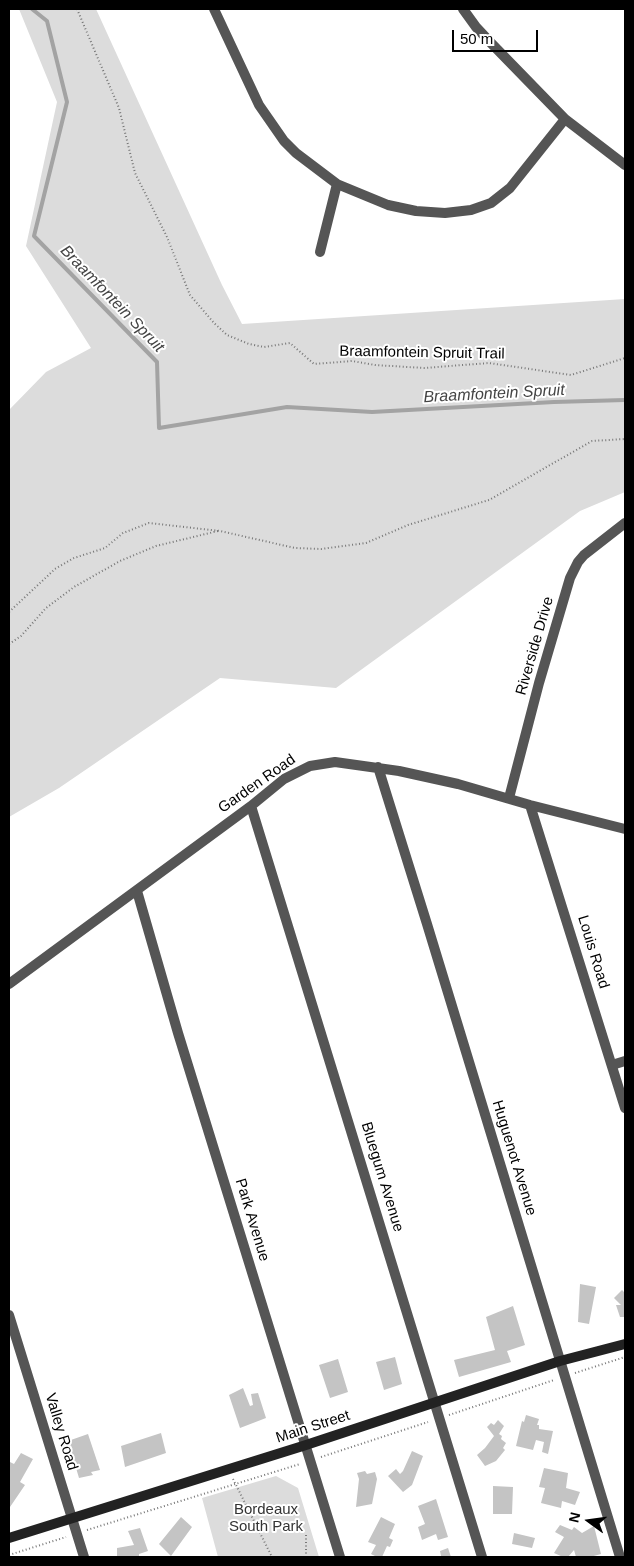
<!DOCTYPE html>
<html>
<head>
<meta charset="utf-8">
<style>
  body { margin:0 }
  #map { position:relative; width:634px; height:1566px; overflow:hidden; background:#fff; font-family:Arial,sans-serif }
  canvas { display:block }
  .frame { position:absolute; inset:0; border:10px solid #000; pointer-events:none }
  .north { position:absolute; left:564px; top:1496px; width:50px; height:50px; -webkit-text-stroke:4px #fff; paint-order:stroke; rotate:284deg; font-size:14px; font-weight:700; line-height:20px; text-align:center; color:#000 }
  .north::after { content:''; display:block; margin:auto; width:18px; height:22px; background:#000; clip-path:polygon(50% 0,100% 100%,50% 72%,0 100%) }
  .scale { position:absolute; left:452px; top:30px; width:86px; height:22px; box-sizing:border-box; border:2px solid #000; border-top:0; padding-left:6px; font-size:15px; line-height:18px; white-space:nowrap; color:#000; -webkit-text-stroke:4px #fff; paint-order:stroke }
</style>
</head>
<body>
<div id="map">
<canvas width="634" height="1566"></canvas>
<div class="frame"></div>
<div class="north">N</div>
<div class="scale">50 m</div>
</div>
<script>
const context = document.querySelector('canvas').getContext('2d');
context.lineJoin = 'round';
function fill(path, color) { context.fillStyle = color; context.fill(path, 'evenodd'); }
const poly = rows => new Path2D(rows.map(r => 'M' + r).join(''));
function trace(path, color, width, dash) { context.strokeStyle = color; context.lineWidth = width; context.lineCap = dash ? 'butt' : 'round'; context.setLineDash(dash || []); context.stroke(path); }
function write(font, color, halo, rows, align = 'center') {
  context.font = font + ' Arial,sans-serif'; context.lineWidth = 4; context.setLineDash([]); context.textBaseline = 'middle'; context.strokeStyle = halo; context.fillStyle = color; for (const [text, x, y, turn = 0] of rows) {
    context.save(); context.translate(x, y); context.rotate((+turn || 0) * Math.PI / 180); context.textAlign = isNaN(turn) ? turn : align; if (halo) context.strokeText(text, 0, 0); context.fillText(text, 0, 0); context.restore();
  }
}
fill(poly([
  [19,9,96,9,222,285,242,324,625,299,625,492,580,511,336,688,220,678,59,788,9,817,9,410,46,372,91,348,26,246,57,102],
  [276,1476,298,1488,319,1557,218,1557,202,1498]
]), '#dcdcdc');
trace(poly([
  [32,9,47,21,67,102,34,236,157,362,159,428,287,407,372,412,554,402,625,400]
]), '#a3a3a3', 4);
fill(poly([
  [580,1284,596,1287,589,1324,578,1322],
  [622,1290,625,1293,625,1317,620,1317,616,1305,621,1305,614,1298],
  [513,1306,525,1345,507,1351,511,1362,459,1377,454,1360,495,1350,486,1317],
  [395,1357,402,1384,384,1390,376,1362],
  [338,1359,348,1392,330,1398,319,1365],
  [243,1388,250,1406,253,1405,251,1394,258,1393,266,1418,240,1428,229,1395],
  [526,1415,539,1419,537,1425,539,1425,539,1429,553,1431,548,1454,542,1452,544,1442,536,1440,533,1450,516,1446,522,1421,524,1422],
  [498,1420,504,1426,499,1434,502,1436,501,1439,506,1443,503,1448,505,1450,496,1461,485,1466,477,1455,485,1448,494,1436,487,1427,491,1423,494,1425],
  [161,1433,166,1453,125,1467,121,1446],
  [88,1434,100,1470,91,1472,93,1475,79,1478,68,1441],
  [412,1451,423,1456,412,1485,403,1492,388,1476,396,1469,400,1474,403,1471],
  [21,1453,33,1459,20,1482,25,1485,10,1507,9,1507,9,1465,10,1462,14,1464],
  [544,1468,568,1473,566,1488,580,1492,575,1505,562,1501,561,1508,541,1503,545,1488,539,1487],
  [365,1471,367,1474,375,1472,377,1479,372,1504,356,1507,359,1479,357,1473],
  [493,1486,513,1487,512,1514,493,1514],
  [436,1499,448,1537,438,1540,436,1534,422,1540,418,1527,425,1524,418,1506],
  [181,1517,192,1527,171,1556,159,1544],
  [381,1517,395,1524,389,1538,393,1540,390,1547,387,1546,382,1557,377,1557,371,1554,376,1545,368,1542],
  [560,1525,572,1530,574,1527,582,1533,594,1526,601,1554,590,1557,576,1557,574,1550,568,1557,563,1557,554,1553,564,1537,555,1532],
  [140,1528,148,1551,139,1554,139,1557,117,1556,117,1548,134,1545,128,1531],
  [514,1533,535,1538,532,1548,512,1544],
  [448,1548,451,1557,437,1557,441,1556,440,1551]
]), '#c4c4c4');
trace(poly([
  [77,9,119,108,135,173,167,237,190,295,214,323,227,335,249,344,264,347,290,343,314,364,352,361,375,365,424,368,489,363,571,375,625,358],
  [9,612,55,569,74,558,105,548,123,533,149,523,220,531,295,548,321,549,366,543,408,525,489,500,592,441,625,439],
  [9,644,21,636,46,608,74,587,120,561,156,546,218,531],
  [575,1373,625,1357],
  [449,1415,554,1380],
  [321,1457,428,1422],
  [233,1479,272,1557],
  [87,1530,300,1464],
  [9,1555,66,1537],
  [306,1557,306,1534]
]), '#777', 2, [1, 2.5]);
trace(poly([
  [214,9,259,105,284,141,296,153,337,184,388,205,416,211,445,213,471,210,491,203,510,188,565,119],
  [463,9,476,27,491,43,565,119,625,165],
  [320,252,337,184],
  [378,767,427,924,620,1557],
  [509,798,539,683,570,578,578,562,584,555,625,523],
  [530,805,625,1108],
  [251,806,482,1557],
  [137,891,178,1033,340,1557],
  [9,984,251,806,284,779,310,766,335,762,399,771,458,784,530,805,625,829],
  [612,1065,625,1061],
  [9,1315,84,1557]
]), '#555', 10);
trace(poly([
  [9,1538,306,1445,560,1361,625,1344]
]), '#222', 10);
write('15px', '#000', '#fff', [
  ["Braamfontein Spruit Trail",422,353,1],
  ["Riverside Drive",535,646,-74],
  ["Garden Road",257,784,-35],
  ["Louis Road",593,952,73],
  ["Huguenot Avenue",514,1158,73],
  ["Bluegum Avenue",382,1177,73],
  ["Park Avenue",252,1220,73],
  ["Main Street",313,1427,-18],
  ["Valley Road",61,1432,73]
]);
write('15px', '#333', '#fff', [
  ["Bordeaux",266,1510],
  ["South Park",266,1527]
]);
write('italic 16px', '#444', '#fff', [
  ["Braamfontein Spruit",112,299,46],
  ["Braamfontein Spruit",494,394,-3]
]);
</script>
</body>
</html>
